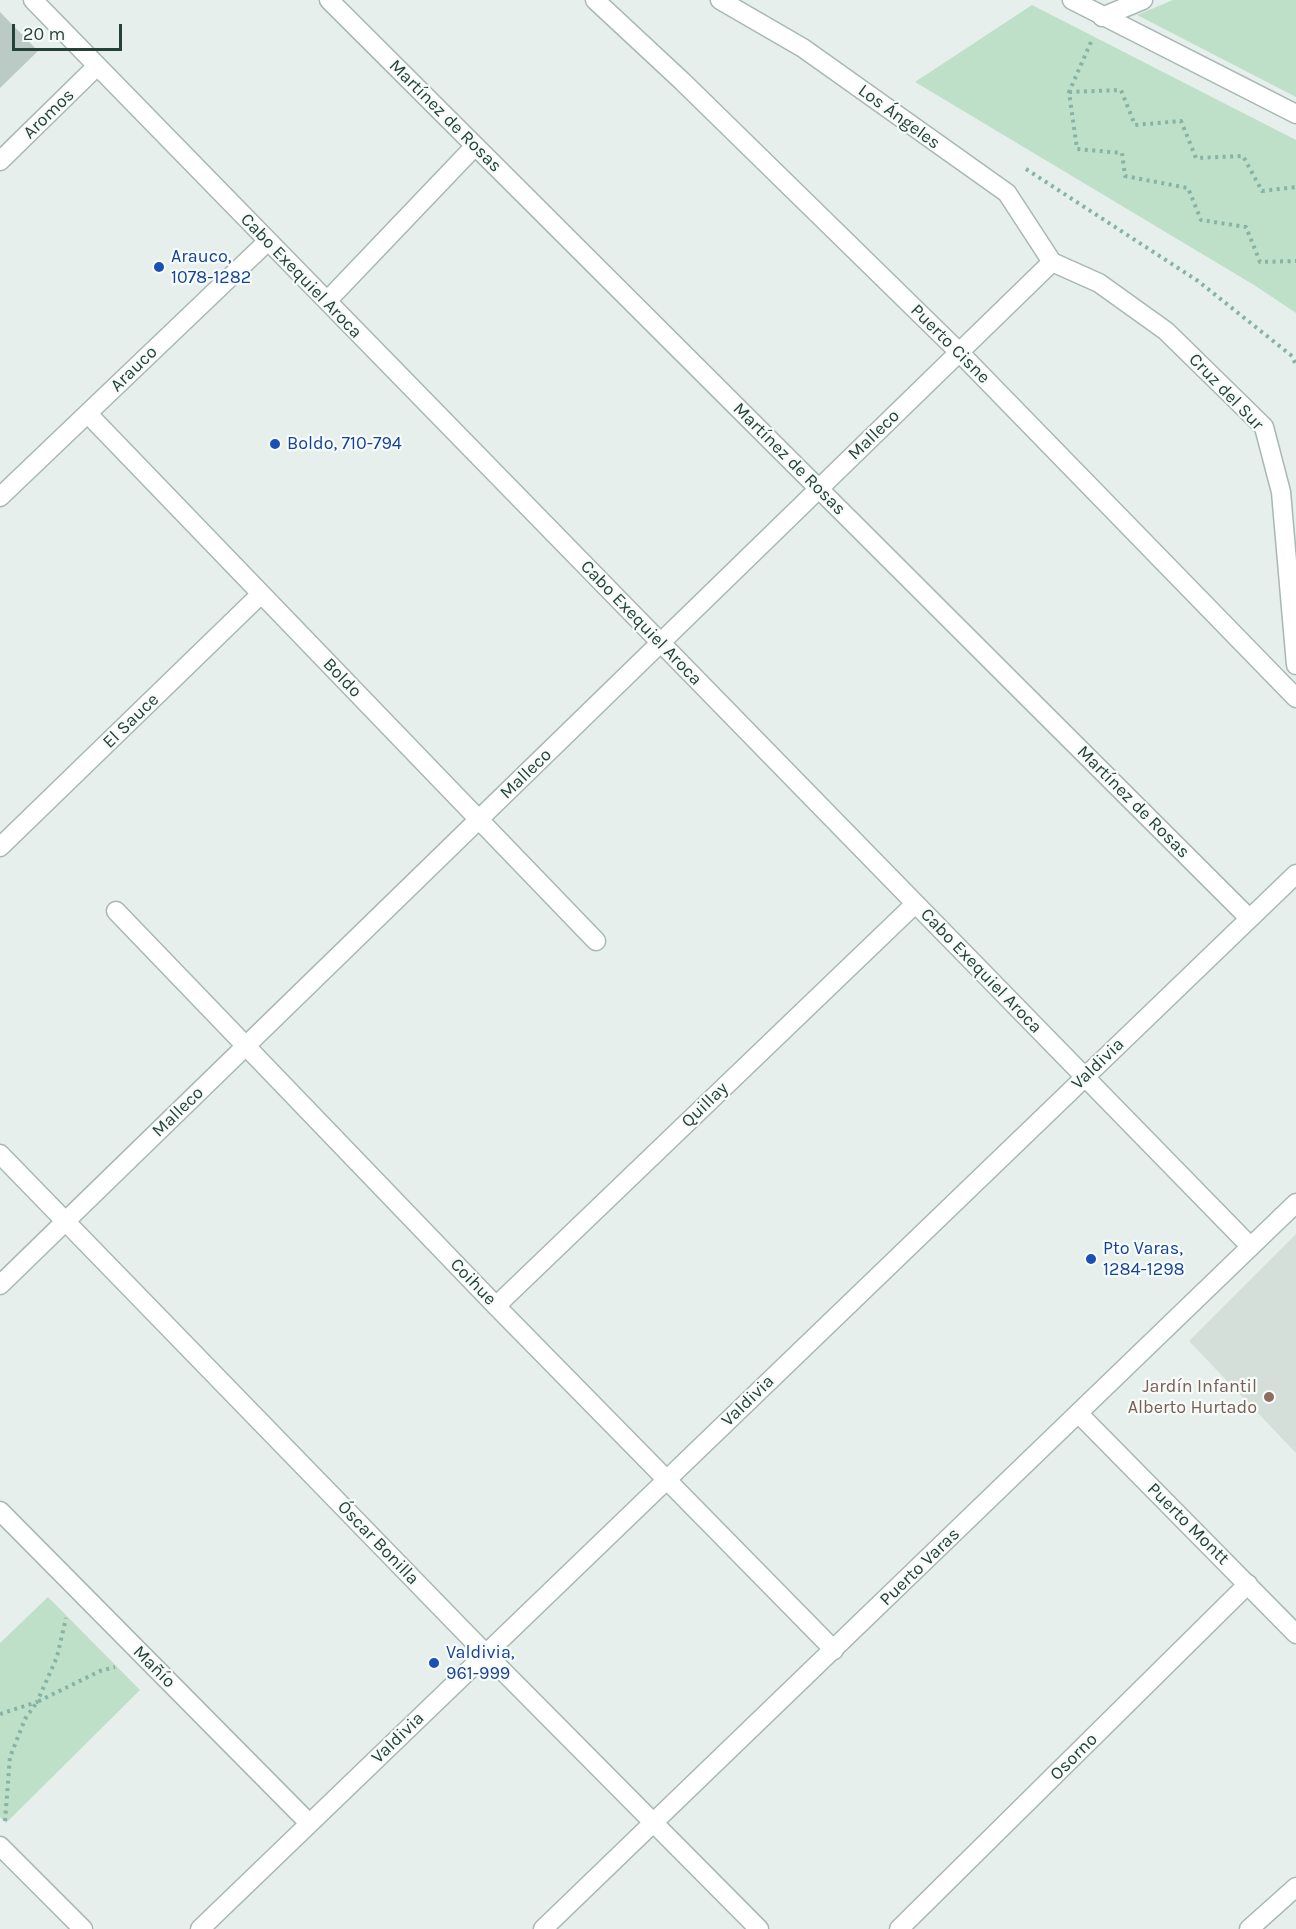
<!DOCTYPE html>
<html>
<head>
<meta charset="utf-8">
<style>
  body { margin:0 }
  #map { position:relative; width:1296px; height:1929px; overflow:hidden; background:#e6efeb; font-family:Karla,sans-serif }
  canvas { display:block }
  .scale { position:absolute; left:12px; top:24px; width:110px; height:27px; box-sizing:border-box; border:3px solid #24423a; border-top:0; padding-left:8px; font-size:18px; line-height:21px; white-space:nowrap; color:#24423a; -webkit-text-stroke:4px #f7fbf9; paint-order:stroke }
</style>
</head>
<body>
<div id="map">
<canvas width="1296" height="1929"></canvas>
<div class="scale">20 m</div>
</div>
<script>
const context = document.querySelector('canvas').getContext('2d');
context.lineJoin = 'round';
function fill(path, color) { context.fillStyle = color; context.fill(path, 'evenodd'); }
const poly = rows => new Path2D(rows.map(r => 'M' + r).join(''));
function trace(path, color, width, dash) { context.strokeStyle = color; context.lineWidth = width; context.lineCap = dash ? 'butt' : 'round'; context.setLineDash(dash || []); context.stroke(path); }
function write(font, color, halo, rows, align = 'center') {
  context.font = font + ' Karla,sans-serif'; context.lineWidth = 4.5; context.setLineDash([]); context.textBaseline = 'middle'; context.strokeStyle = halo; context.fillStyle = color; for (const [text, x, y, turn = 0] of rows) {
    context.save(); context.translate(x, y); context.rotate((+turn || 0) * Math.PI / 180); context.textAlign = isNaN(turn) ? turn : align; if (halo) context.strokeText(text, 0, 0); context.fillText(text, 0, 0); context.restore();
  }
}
fill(poly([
  [1296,1234,1296,1453,1189,1341]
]), '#d4dfda');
fill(poly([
  [1173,0,1296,0,1296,97,1137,15],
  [1032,5,1296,140,1296,313,1254,285,915,82],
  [48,1597,140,1690,6,1823,0,1817,0,1643]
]), '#bfe0c8');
fill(poly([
  [0,12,38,51,0,88]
]), '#bbcac4');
const minor = poly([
  [33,0,1250,1246],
  [329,0,1249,918],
  [595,0,682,81,959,352,1296,698],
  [720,0,803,48,1007,193,1052,262],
  [1072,0,1296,114],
  [1102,17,1143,0],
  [0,161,97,66],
  [1052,262,1099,283,1166,331,1264,427,1281,492,1296,665],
  [327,301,475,146],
  [88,414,596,941],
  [0,497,268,241],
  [0,847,261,594],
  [116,911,496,1306,834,1650],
  [0,1154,486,1654,759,1929],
  [0,1285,1052,262],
  [496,1306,915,904],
  [1079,1414,1296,1634],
  [0,1511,309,1823],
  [0,1846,83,1929],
  [200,1929,1296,874],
  [543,1929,1296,1203],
  [899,1929,1248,1584],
  [1249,1929,1296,1887]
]);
trace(minor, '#a8b8b2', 21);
trace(poly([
  [1091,42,1069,92,1077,149,1122,153,1125,176,1188,188,1201,220,1246,227,1260,262,1296,261],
  [1069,92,1121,90,1135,125,1181,121,1196,158,1243,156,1262,191,1296,187],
  [1026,169,1198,281,1292,356,1296,365],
  [0,1714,37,1702,57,1657,66,1618],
  [5,1821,10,1757,25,1719,37,1702,100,1671,115,1667]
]), '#86b3a5', 4, [3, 4.5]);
trace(minor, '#fff', 18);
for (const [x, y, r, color] of [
  [159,267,6,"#1a4fb4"],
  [275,444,6,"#1a4fb4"],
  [1091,1259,6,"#1a4fb4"],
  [1269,1397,6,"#8d6e63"],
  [434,1663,6,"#1a4fb4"]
]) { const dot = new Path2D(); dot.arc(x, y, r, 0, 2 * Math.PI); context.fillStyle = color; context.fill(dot); trace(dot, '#f7fbf9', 2); }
write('18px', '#24423a', '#f7fbf9', [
  ["Aromos",49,114,-44],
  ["Martínez de Rosas",445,116,45],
  ["Los Ángeles",899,117,36],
  ["Cabo Exequiel Aroca",301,276,46],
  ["Puerto Cisne",950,344,45],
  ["Arauco",134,369,-44],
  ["Cruz del Sur",1226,392,46],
  ["Malleco",874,435,-44],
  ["Martínez de Rosas",789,459,45],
  ["Cabo Exequiel Aroca",641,623,46],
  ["Boldo",342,678,46],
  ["El Sauce",131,721,-44],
  ["Malleco",526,774,-44],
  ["Martínez de Rosas",1133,802,45],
  ["Cabo Exequiel Aroca",981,971,46],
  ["Valdivia",1098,1064,-44],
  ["Quillay",705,1105,-44],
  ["Malleco",178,1112,-44],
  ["Coihue",473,1282,46],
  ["Valdivia",748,1401,-44],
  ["Puerto Montt",1188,1524,45],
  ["Óscar Bonilla",378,1543,46],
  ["Puerto Varas",920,1567,-44],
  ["Mañío",154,1667,45],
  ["Valdivia",398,1738,-44],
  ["Osorno",1074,1757,-45]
]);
write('18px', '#164399', '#f7fbf9', [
  ["Arauco,",171,257],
  ["1078-1282",171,278],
  ["Boldo, 710-794",287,444],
  ["Pto Varas,",1103,1249],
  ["1284-1298",1103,1270],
  ["Valdivia,",446,1653],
  ["961-999",446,1674]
], 'left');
write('18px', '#785e54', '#f7fbf9', [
  ["Jardín Infantil",1257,1387],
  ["Alberto Hurtado",1257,1408]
], 'right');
</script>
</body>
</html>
